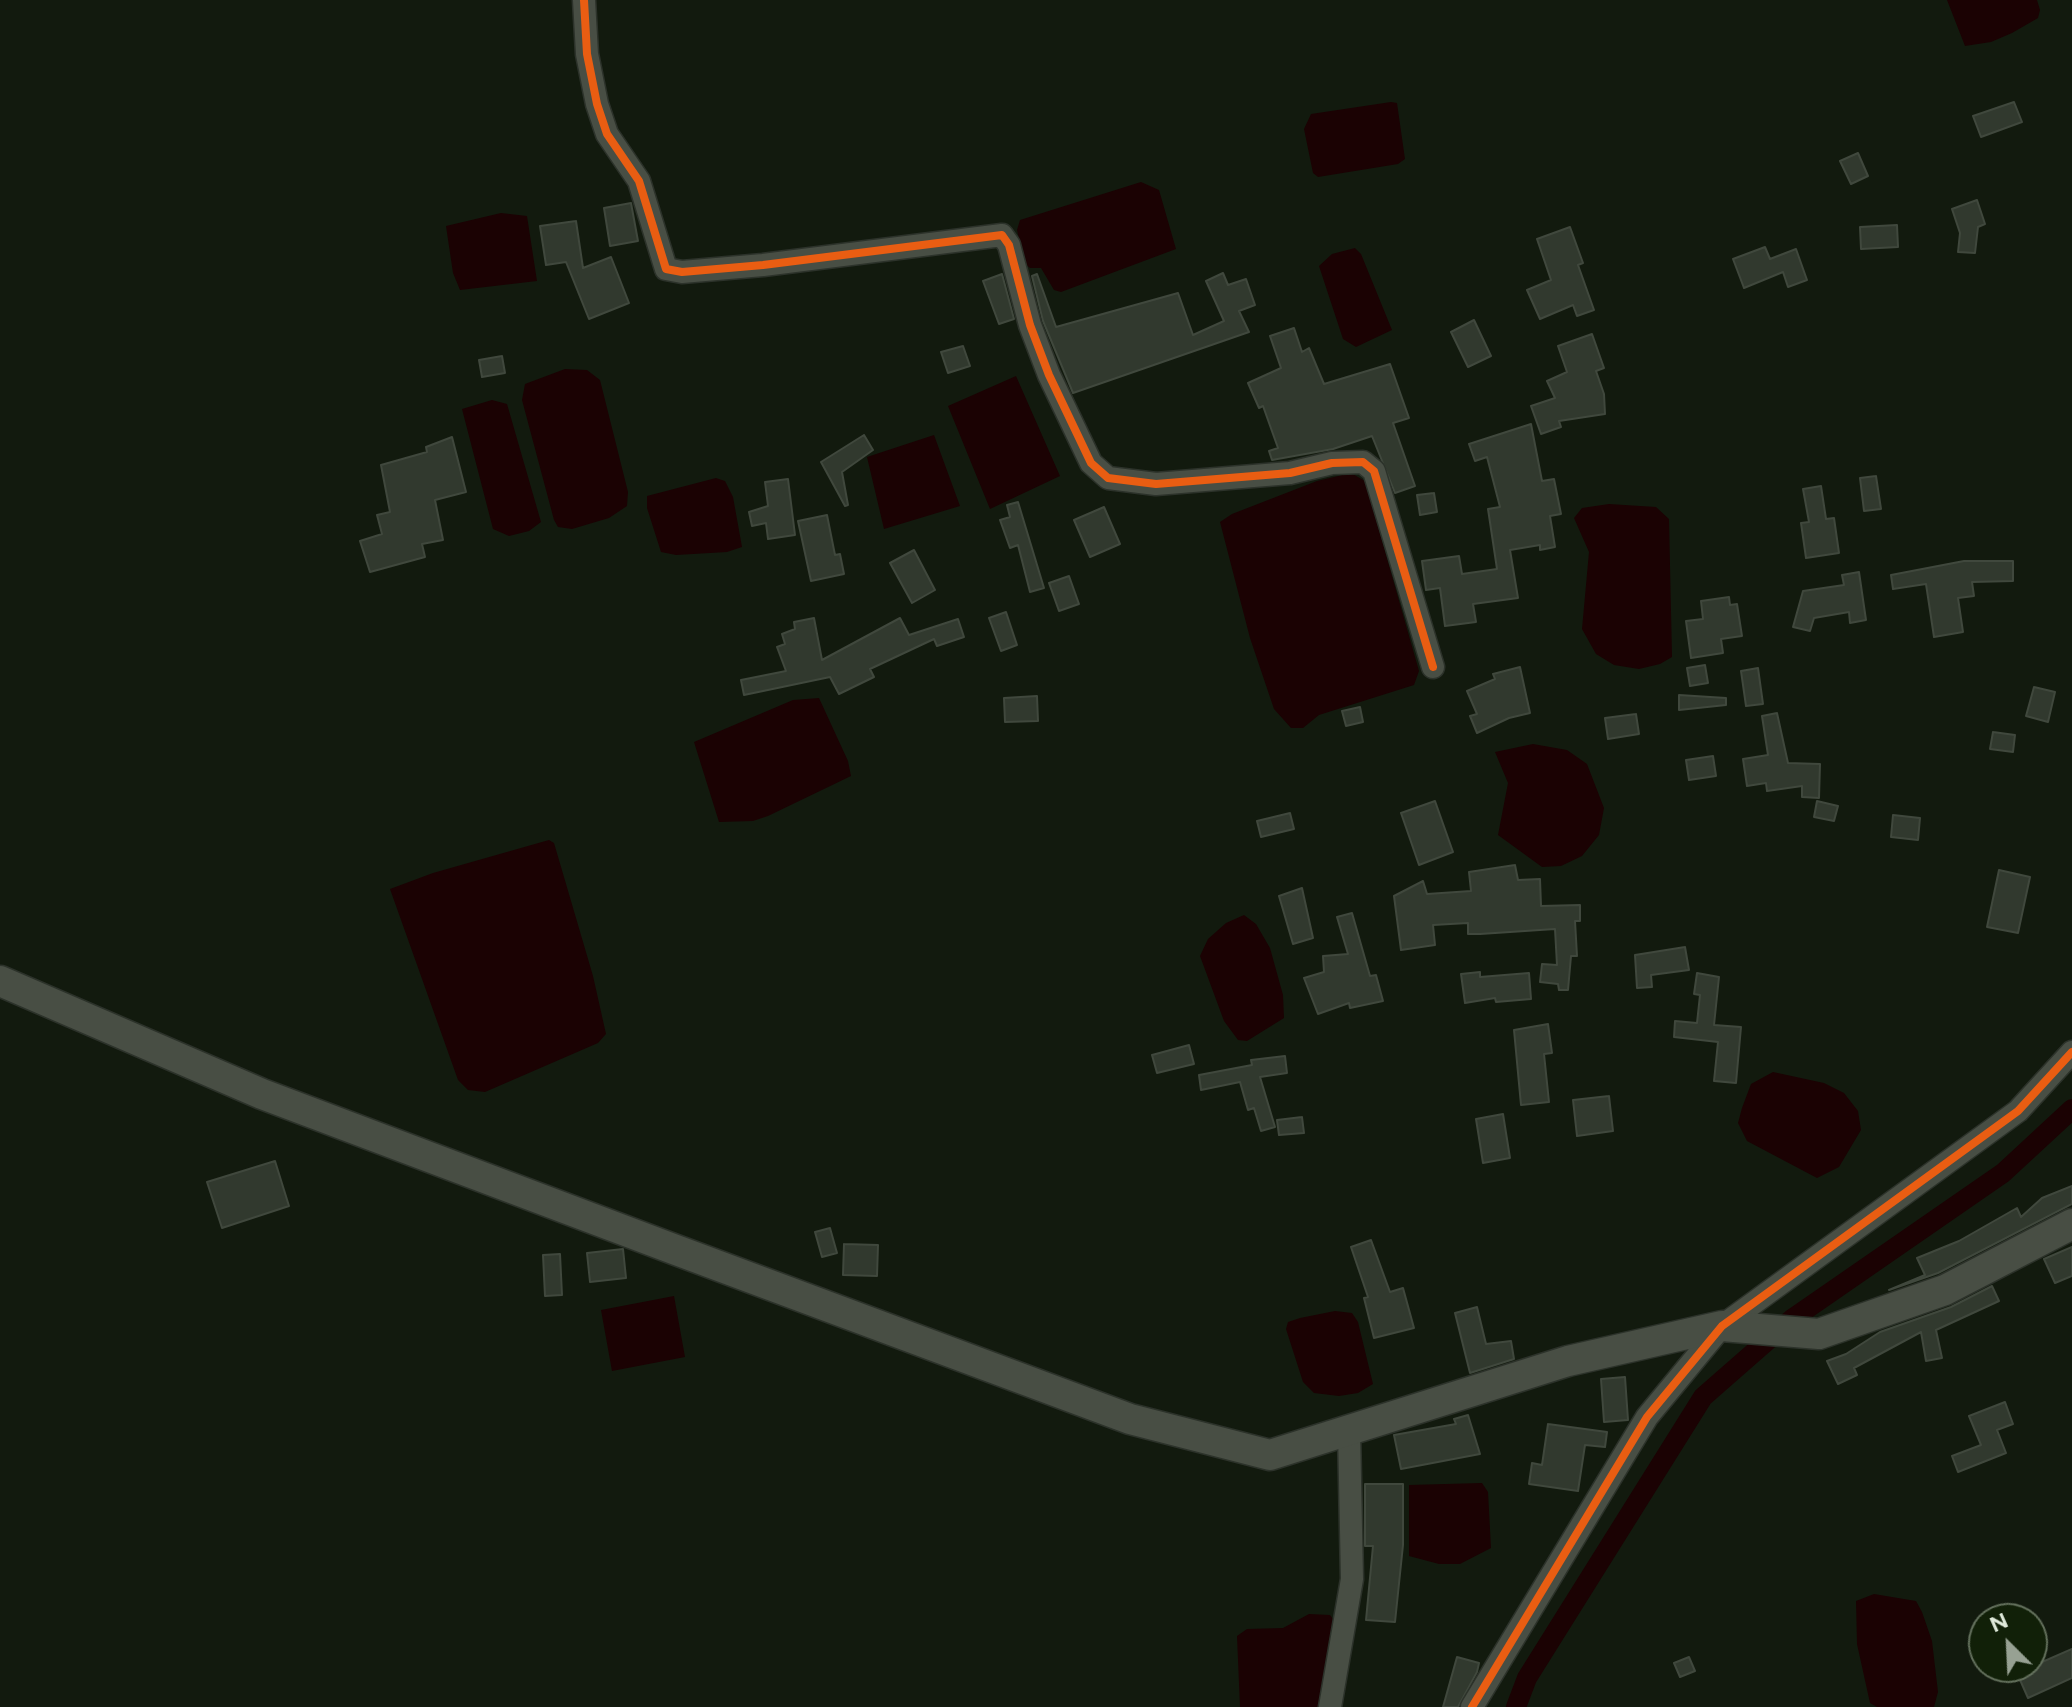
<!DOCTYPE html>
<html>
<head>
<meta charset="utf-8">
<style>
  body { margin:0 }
  #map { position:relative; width:2072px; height:1707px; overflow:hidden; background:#121a0e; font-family:Figtree,sans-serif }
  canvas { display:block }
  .north { position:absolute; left:1968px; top:1603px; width:80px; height:80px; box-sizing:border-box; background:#112008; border:2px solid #63705c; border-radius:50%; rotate:336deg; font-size:22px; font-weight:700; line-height:32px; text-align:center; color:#dfe9da }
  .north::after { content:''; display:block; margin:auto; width:28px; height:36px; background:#97a193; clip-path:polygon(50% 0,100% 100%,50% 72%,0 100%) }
</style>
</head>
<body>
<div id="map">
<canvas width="2072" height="1707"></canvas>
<div class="north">N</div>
</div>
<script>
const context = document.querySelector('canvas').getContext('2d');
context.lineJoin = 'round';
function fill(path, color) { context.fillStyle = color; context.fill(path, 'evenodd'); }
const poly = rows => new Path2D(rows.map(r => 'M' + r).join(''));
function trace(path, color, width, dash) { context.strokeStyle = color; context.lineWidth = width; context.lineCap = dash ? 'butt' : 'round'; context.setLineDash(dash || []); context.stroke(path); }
fill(poly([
  [1947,0,2037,0,2040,10,2038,18,2012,33,1991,42,1965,46],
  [1391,102,1397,103,1405,159,1398,164,1318,177,1313,173,1304,129,1311,114],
  [1141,182,1159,190,1176,249,1061,292,1054,290,1041,268,1030,268,1025,264,1017,230,1020,220],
  [501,213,527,216,537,281,460,290,453,273,446,226],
  [1355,248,1361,254,1392,330,1356,347,1343,339,1319,266,1332,254],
  [565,369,587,370,600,380,628,492,627,506,609,518,572,529,558,527,554,520,522,400,525,384],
  [1016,376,1060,476,990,509,948,406],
  [492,400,507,404,541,522,529,531,509,536,493,529,462,409],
  [934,435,960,506,884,529,867,457],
  [1351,473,1365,481,1419,671,1414,685,1319,715,1303,728,1291,728,1274,709,1250,638,1220,522,1232,514,1317,481],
  [716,478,725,481,733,497,742,547,727,552,676,555,661,552,647,508,647,496],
  [1609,504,1656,507,1669,519,1672,657,1660,664,1639,669,1614,665,1596,654,1582,629,1589,552,1574,518,1582,508],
  [819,698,848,761,851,776,768,816,753,821,719,822,694,742,793,700],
  [1533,744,1567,750,1587,764,1604,808,1599,835,1582,856,1561,866,1542,867,1498,835,1508,783,1495,752],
  [549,840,554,843,593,976,606,1034,598,1043,485,1092,468,1090,458,1080,390,889,433,873],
  [1244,915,1256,924,1270,948,1283,995,1284,1018,1247,1041,1238,1040,1224,1021,1200,956,1208,939,1226,923],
  [1773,1072,1824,1083,1844,1093,1858,1111,1861,1130,1839,1167,1817,1178,1747,1141,1738,1123,1742,1108,1751,1084],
  [674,1296,685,1357,612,1371,601,1310],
  [1335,1311,1352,1313,1358,1322,1373,1384,1358,1393,1339,1396,1314,1393,1303,1382,1286,1329,1288,1322,1300,1318],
  [1482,1483,1488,1492,1491,1548,1460,1564,1439,1564,1409,1556,1409,1485],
  [1874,1594,1916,1601,1922,1612,1932,1641,1938,1692,1934,1707,1877,1707,1870,1703,1857,1644,1856,1601],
  [1309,1614,1330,1615,1333,1619,1318,1707,1240,1707,1237,1636,1247,1629,1283,1628]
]), '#1b0203');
trace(poly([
  [1516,1707,1527,1678,1703,1397,1792,1319,2003,1173,2072,1109]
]), '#1b0203', 20);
const building = poly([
  [2014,102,2022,122,1981,137,1973,116,2014,102],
  [1858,153,1868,176,1851,184,1840,161,1858,153],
  [1977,200,1985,224,1978,227,1975,253,1958,252,1960,233,1952,209,1977,200],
  [631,203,638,241,610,246,604,208,631,203],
  [576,221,583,268,611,257,629,303,589,319,566,262,546,265,540,226,576,221],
  [1897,225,1898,247,1861,249,1860,227,1897,225],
  [1570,227,1583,263,1578,265,1594,310,1577,316,1573,305,1540,319,1527,290,1551,280,1537,239,1570,227],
  [1765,247,1770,259,1796,249,1807,280,1788,287,1783,272,1744,288,1733,259,1765,247],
  [1223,273,1228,285,1246,279,1255,305,1239,311,1249,332,1073,393,1043,321,1032,276,1037,274,1056,327,1178,293,1193,335,1224,321,1206,281,1223,273],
  [1002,274,1014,319,999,324,983,281,1002,274],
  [1474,320,1491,356,1468,367,1451,332,1474,320],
  [1294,328,1302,352,1309,348,1324,384,1390,364,1409,418,1393,423,1415,486,1395,493,1372,436,1333,449,1272,460,1269,451,1278,448,1263,406,1259,408,1248,383,1281,368,1270,336,1294,328],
  [1592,334,1604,368,1596,371,1604,394,1605,414,1559,421,1561,427,1541,434,1531,406,1555,398,1547,381,1567,372,1558,346,1592,334],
  [963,346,970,366,948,373,941,352,963,346],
  [502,356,505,373,482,377,479,360,502,356],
  [1531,424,1542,481,1554,479,1561,514,1550,516,1555,547,1540,550,1540,545,1510,550,1518,598,1473,604,1476,622,1445,626,1440,588,1426,590,1422,561,1459,556,1462,574,1497,569,1488,509,1500,507,1487,457,1475,461,1469,444,1531,424],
  [864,435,873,450,842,472,848,505,845,506,821,462,864,435],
  [452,437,466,492,435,500,443,540,422,544,425,557,370,572,360,541,382,534,377,515,390,512,381,465,427,452,426,447,452,437],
  [1876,476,1881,509,1864,511,1860,478,1876,476],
  [788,479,795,535,768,539,766,523,752,526,749,512,768,506,765,482,788,479],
  [1821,486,1826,519,1834,518,1839,553,1806,558,1801,523,1809,522,1803,489,1821,486],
  [1434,493,1437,512,1420,515,1417,495,1434,493],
  [1018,502,1044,588,1030,592,1018,545,1010,548,1000,520,1010,517,1007,505,1018,502],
  [1104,507,1120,544,1090,557,1074,520,1104,507],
  [827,515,835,555,840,554,844,574,811,581,798,521,827,515],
  [914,550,935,590,912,603,890,563,914,550],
  [1964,561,2013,561,2013,581,1972,582,1974,596,1958,598,1963,632,1934,637,1926,584,1893,589,1891,575,1964,561],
  [1859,572,1866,620,1850,623,1849,612,1814,618,1810,631,1793,627,1803,591,1844,585,1842,575,1859,572],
  [1069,576,1079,604,1059,611,1049,583,1069,576],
  [1729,597,1730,605,1737,604,1742,636,1721,639,1723,653,1691,658,1686,621,1703,619,1701,601,1729,597],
  [1006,612,1017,645,1001,651,989,618,1006,612],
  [814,618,822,660,900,618,909,635,958,619,964,637,937,646,934,639,870,669,874,677,839,694,830,677,744,695,741,680,786,671,777,647,785,644,782,634,795,629,794,622,814,618],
  [1705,665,1708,683,1690,686,1687,668,1705,665],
  [1520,667,1530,713,1509,718,1477,733,1470,716,1477,714,1467,691,1495,679,1493,674,1520,667],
  [1758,668,1763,704,1746,706,1741,671,1758,668],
  [2034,687,2055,692,2048,722,2026,716,2034,687],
  [1679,695,1726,698,1726,705,1679,710,1679,695],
  [1037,696,1038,721,1005,722,1004,698,1037,696],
  [1360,707,1363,722,1346,726,1342,711,1360,707],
  [1777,713,1788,763,1820,764,1819,798,1802,797,1802,786,1767,791,1766,783,1747,786,1743,759,1768,755,1762,716,1777,713],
  [1636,714,1639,734,1608,739,1605,718,1636,714],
  [1993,732,2015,735,2013,752,1990,749,1993,732],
  [1713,756,1716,776,1689,780,1686,760,1713,756],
  [1435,801,1453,852,1419,865,1401,813,1435,801],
  [1817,801,1838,806,1834,821,1814,817,1817,801],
  [1290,813,1294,829,1261,837,1257,821,1290,813],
  [1893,815,1920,818,1918,840,1891,837,1893,815],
  [1515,865,1518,880,1540,879,1541,906,1580,905,1580,921,1575,921,1577,956,1571,956,1568,990,1559,990,1558,984,1540,982,1542,964,1557,965,1555,929,1480,934,1468,934,1468,923,1433,925,1435,945,1401,950,1394,896,1423,881,1427,894,1471,891,1469,872,1515,865],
  [1999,870,2030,877,2018,933,1987,927,1999,870],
  [1302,888,1313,938,1293,944,1279,896,1302,888],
  [1352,913,1370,976,1376,975,1383,1001,1350,1008,1349,1003,1318,1014,1304,978,1324,972,1323,956,1348,954,1337,917,1352,913],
  [1685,947,1689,970,1651,975,1652,987,1637,988,1635,955,1685,947],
  [1480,972,1480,977,1529,973,1531,999,1496,1002,1495,998,1465,1003,1461,974,1480,972],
  [1697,973,1719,977,1714,1025,1741,1027,1736,1083,1714,1081,1718,1042,1674,1037,1675,1021,1697,1023,1700,995,1694,994,1697,973],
  [1548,1024,1552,1053,1544,1054,1549,1102,1521,1105,1514,1030,1548,1024],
  [1189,1045,1194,1064,1157,1073,1152,1055,1189,1045],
  [1285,1056,1287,1073,1260,1077,1275,1127,1261,1131,1254,1108,1248,1110,1240,1082,1201,1090,1199,1075,1252,1065,1251,1060,1285,1056],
  [1609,1096,1613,1131,1577,1136,1573,1100,1609,1096],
  [1503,1114,1510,1158,1483,1163,1476,1119,1503,1114],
  [1302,1117,1304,1133,1279,1135,1277,1120,1302,1117],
  [275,1161,289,1206,222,1228,207,1182,275,1161],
  [2072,1186,2072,1204,1938,1273,1889,1290,1925,1275,1917,1258,1959,1241,2017,1208,2021,1217,2042,1198,2072,1186],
  [830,1228,837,1253,822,1257,815,1232,830,1228],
  [1371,1240,1390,1292,1403,1288,1414,1328,1374,1338,1364,1298,1368,1297,1351,1247,1371,1240],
  [844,1244,878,1245,877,1276,843,1275,844,1244],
  [2072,1247,2072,1276,2055,1283,2044,1259,2072,1247],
  [623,1249,626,1278,590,1282,587,1253,623,1249],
  [560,1254,562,1295,545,1296,543,1255,560,1254],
  [1992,1286,1999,1301,1936,1330,1942,1358,1926,1361,1921,1332,1854,1368,1857,1375,1838,1384,1827,1361,1846,1354,1880,1332,1951,1307,1992,1286],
  [1477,1307,1486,1344,1511,1341,1514,1359,1470,1373,1455,1313,1477,1307],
  [1625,1377,1628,1420,1604,1422,1601,1379,1625,1377],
  [2005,1402,2013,1424,1997,1430,2006,1453,1958,1472,1952,1456,1981,1445,1969,1416,2005,1402],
  [1468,1415,1480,1454,1401,1469,1394,1435,1456,1424,1454,1419,1468,1415],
  [1548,1424,1607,1432,1605,1447,1585,1445,1578,1491,1529,1484,1532,1463,1542,1465,1548,1424],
  [1365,1484,1403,1484,1403,1545,1395,1622,1366,1620,1373,1546,1365,1546,1365,1484],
  [2072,1649,2072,1678,2028,1698,2017,1673,2072,1649],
  [1457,1657,1479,1663,1477,1672,1458,1707,1443,1707,1457,1657],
  [1689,1657,1695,1671,1680,1677,1674,1663,1689,1657]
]);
fill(building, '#31392e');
trace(building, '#40483d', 2);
const minor = poly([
  [584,0,587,54,597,104,607,134,639,181,666,269,682,272,763,265,1002,235,1009,245,1030,325,1049,375,1091,463,1108,478,1156,484,1290,473,1332,463,1363,462,1374,471,1433,667],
  [1330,1707,1352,1579,1349,1431],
  [1472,1707,1647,1417,1722,1326,2018,1111,2072,1052]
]);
const secondary = poly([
  [0,981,262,1094,676,1250,1130,1419,1270,1455,1568,1361,1722,1326,1819,1334,1945,1290,2072,1224]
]);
trace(minor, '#2c322a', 25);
trace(secondary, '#2c322a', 33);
trace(minor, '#484e44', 22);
trace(secondary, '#484e44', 30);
trace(poly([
  [584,0,587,54,597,104,607,134,639,181,666,269,682,272,763,265,1002,235,1009,245,1030,325,1049,375,1091,463,1108,478,1156,484,1290,473,1332,463,1363,462,1374,471,1433,667],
  [1472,1707,1647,1417,1722,1326,2018,1111,2072,1052]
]), '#e95d12', 8);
</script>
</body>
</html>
